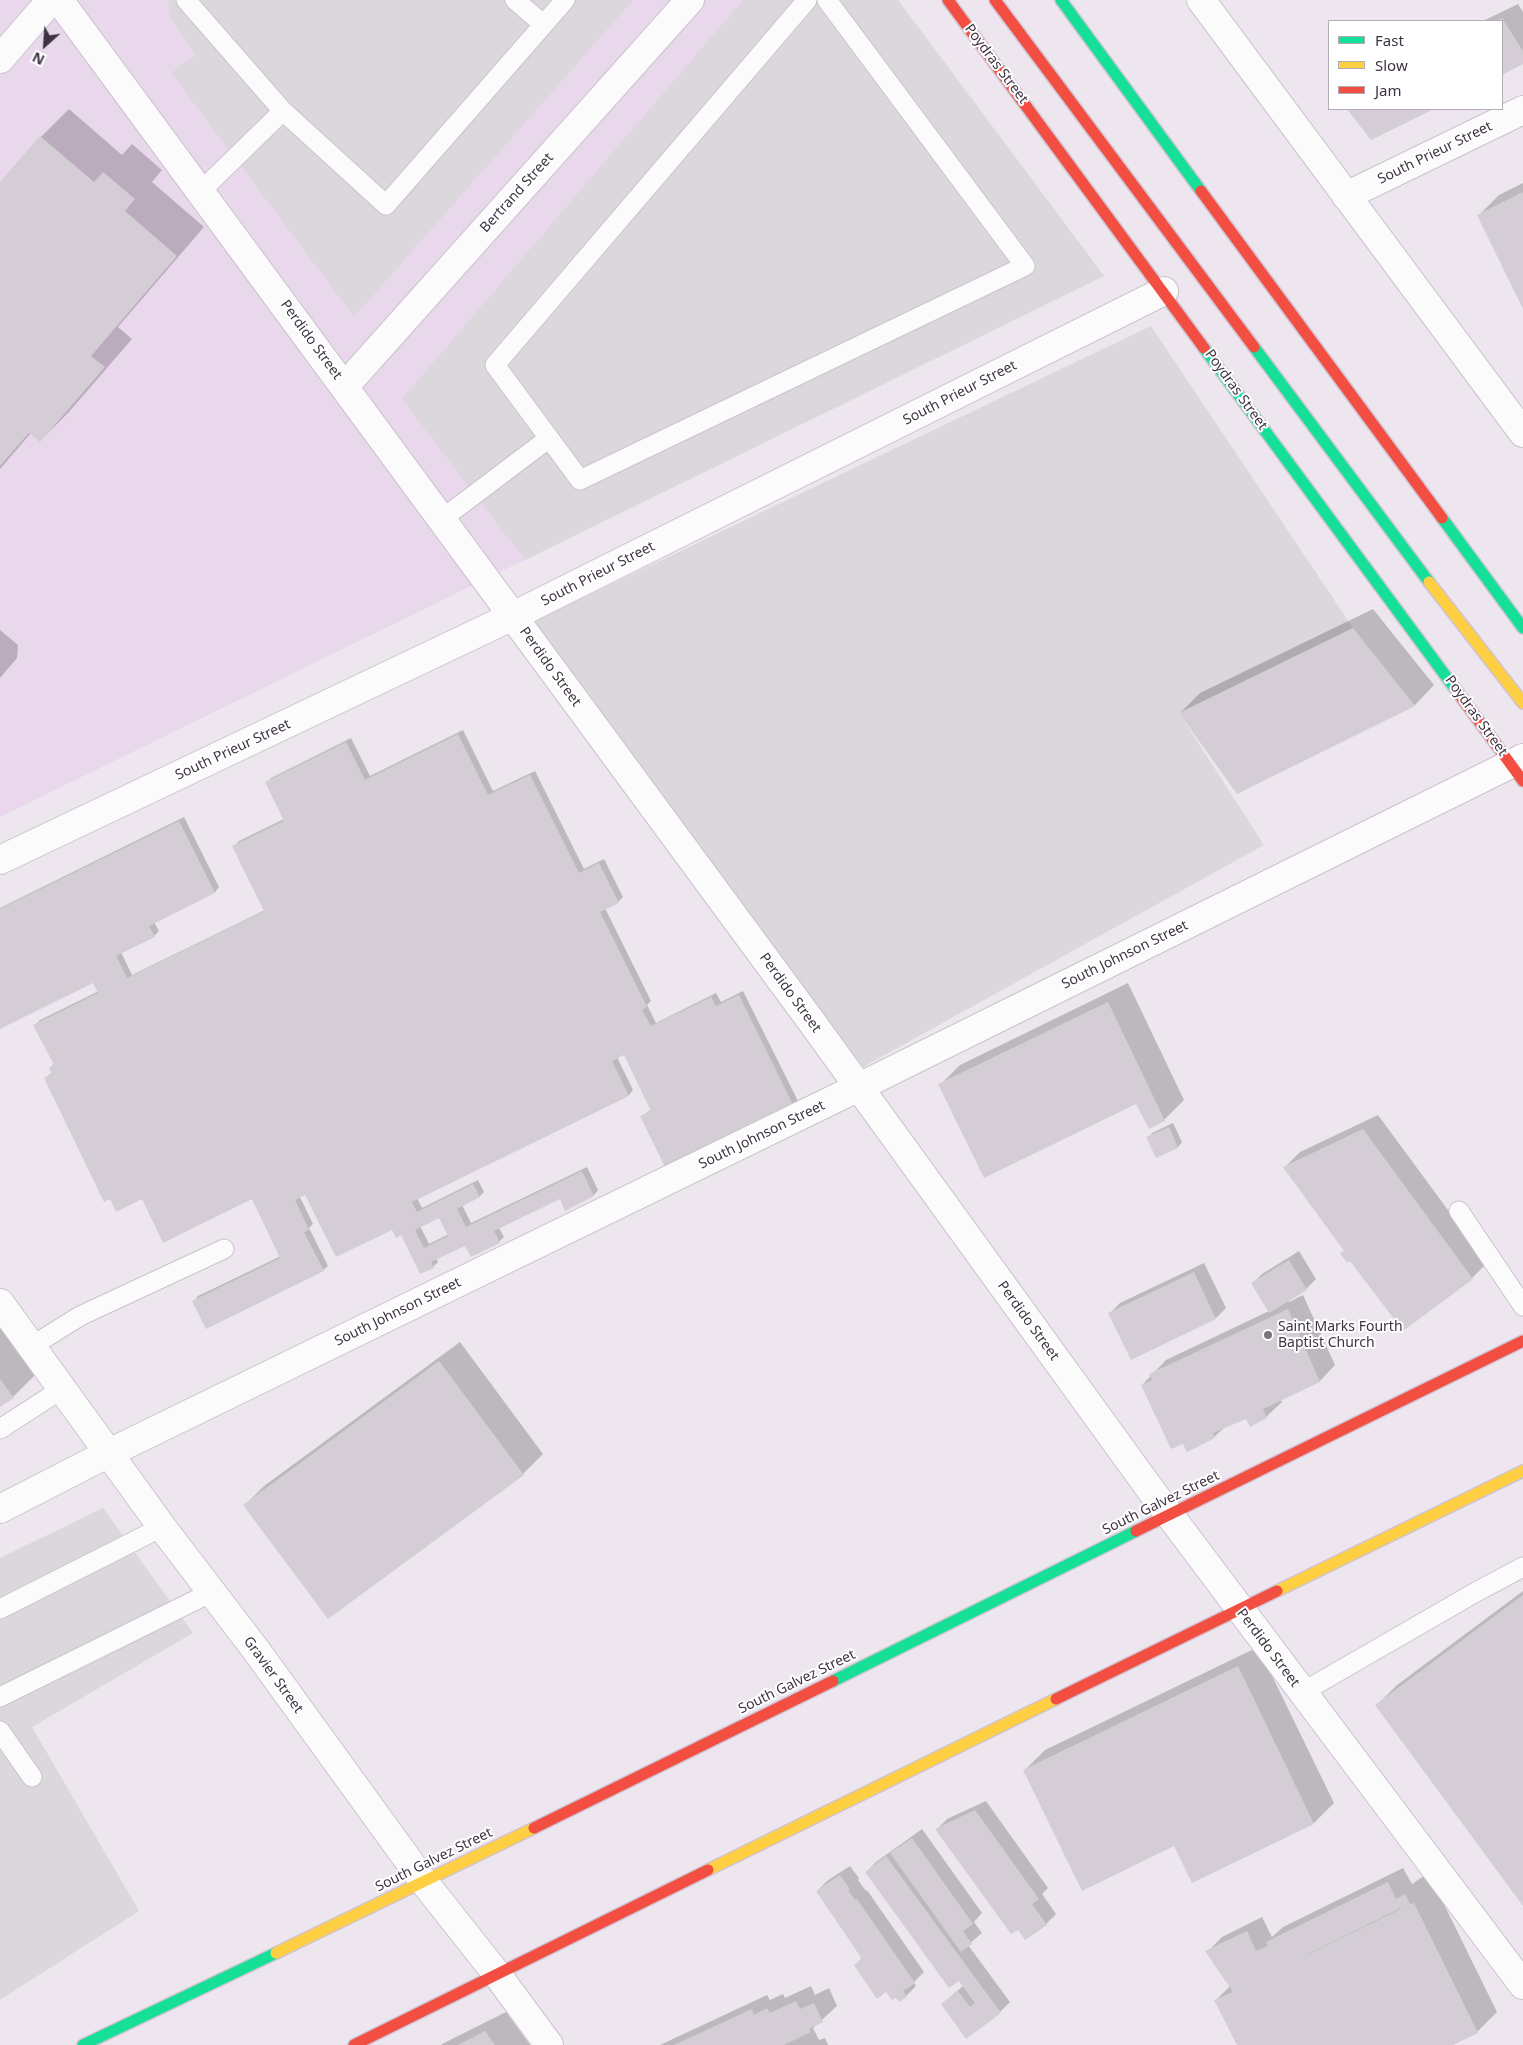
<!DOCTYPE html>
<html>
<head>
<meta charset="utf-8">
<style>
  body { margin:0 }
  #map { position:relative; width:1523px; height:2045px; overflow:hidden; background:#ede6ee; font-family:"Noto Sans",sans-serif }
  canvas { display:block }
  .legend { position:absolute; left:1328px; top:20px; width:175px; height:90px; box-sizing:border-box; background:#fff; border:1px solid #b2adb4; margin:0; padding:6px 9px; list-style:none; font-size:15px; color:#3e3343 }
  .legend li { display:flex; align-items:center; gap:10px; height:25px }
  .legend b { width:25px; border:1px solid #b2adb4 }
  .north { position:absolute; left:20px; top:20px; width:50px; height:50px; -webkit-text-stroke:4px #fff; paint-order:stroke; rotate:206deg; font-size:14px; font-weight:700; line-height:20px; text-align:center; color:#3e3343 }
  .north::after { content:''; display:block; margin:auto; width:18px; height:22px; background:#3e3343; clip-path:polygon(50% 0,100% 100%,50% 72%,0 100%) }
</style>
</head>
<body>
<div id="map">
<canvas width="1523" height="2045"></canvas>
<ul class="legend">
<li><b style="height:6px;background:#16e098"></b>Fast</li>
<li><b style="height:6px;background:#ffcf43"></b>Slow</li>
<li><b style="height:6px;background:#f24e42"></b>Jam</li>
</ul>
<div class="north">N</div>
</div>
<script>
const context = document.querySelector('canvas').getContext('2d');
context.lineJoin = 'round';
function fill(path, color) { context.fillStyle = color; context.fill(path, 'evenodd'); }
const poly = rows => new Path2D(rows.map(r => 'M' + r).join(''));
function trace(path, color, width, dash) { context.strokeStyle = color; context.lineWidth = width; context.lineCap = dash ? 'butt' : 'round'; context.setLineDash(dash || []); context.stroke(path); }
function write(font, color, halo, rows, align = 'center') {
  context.font = font + ' "Noto Sans",sans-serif'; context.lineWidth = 4; context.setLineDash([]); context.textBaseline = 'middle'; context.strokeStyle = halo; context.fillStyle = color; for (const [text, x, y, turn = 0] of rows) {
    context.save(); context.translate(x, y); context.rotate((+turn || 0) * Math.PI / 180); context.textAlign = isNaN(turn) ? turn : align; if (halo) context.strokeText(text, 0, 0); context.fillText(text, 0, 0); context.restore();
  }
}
fill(poly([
  [0,0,898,0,1104,276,0,817]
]), '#e9d8ec');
fill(poly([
  [168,0,633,0,354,317,171,73,196,55,170,16],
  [743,0,898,0,1104,276,525,560,402,399],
  [1151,326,1353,628,1179,713,1264,845,863,1067,530,623],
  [103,1508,193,1633,32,1727,139,1911,0,2000,0,1558]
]), '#dcd6dd');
fill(poly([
  [1518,4,1523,12,1523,62,1502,73,1502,21,1483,21],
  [69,109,122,155,132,144,162,170,152,182,204,227,118,327,132,339,68,413,40,441,31,433,0,469,0,184,41,137],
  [1349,109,1431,109,1371,139],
  [1523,183,1523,306,1479,215,1499,195],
  [1373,609,1434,685,1415,705,1237,792,1180,713,1200,693],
  [0,630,18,645,17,658,0,678],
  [463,730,493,791,535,771,584,869,604,859,623,897,618,902,605,908,651,1001,647,1005,656,1023,716,993,721,1002,743,991,800,1105,642,1116,652,1109,625,1054,617,1057,633,1090,629,1095,417,1198,422,1208,478,1180,484,1192,480,1196,462,1205,471,1223,587,1167,598,1190,594,1195,566,1209,560,1198,499,1228,504,1237,499,1242,466,1244,436,1258,438,1262,433,1267,402,1233,306,1193,300,1197,313,1224,309,1228,328,1266,323,1270,194,1301,198,1296,281,1256,252,1198,142,1198,45,1078,53,1072,50,1068,54,1064,35,1025,40,1020,99,991,94,981,0,1027,0,908,184,817,219,887,215,892,154,922,159,931,154,936,121,952,132,975,265,910,234,846,239,841,284,819,267,782,271,778,351,738,370,776],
  [440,1216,449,1234,429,1244,420,1226],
  [1128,983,1184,1100,1164,1120,1137,1102,940,1085,960,1065],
  [1378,1115,1487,1263,1472,1278,1403,1330,1284,1168,1300,1152],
  [1173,1123,1182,1142,1178,1147,1157,1157,1148,1138,1152,1133],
  [1299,1251,1316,1279,1306,1289,1288,1300,1289,1302,1303,1295,1335,1365,1320,1381,1281,1400,1282,1402,1266,1417,1246,1417,1225,1427,1214,1437,1142,1385,1166,1360,1269,1311,1252,1284,1262,1274],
  [1204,1263,1226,1308,1216,1318,1131,1358,1110,1313,1120,1303],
  [0,1313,41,1369,13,1397,0,1405],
  [460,1342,543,1454,523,1474,244,1506,264,1486],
  [1523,1591,1523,1904,1377,1705,1397,1685],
  [1258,1647,1334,1803,1314,1823,1192,1882,1174,1845,1025,1770,1045,1750],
  [986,1801,1048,1888,1042,1894,1056,1914,1046,1924,1025,1938,937,1829,947,1819],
  [922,1829,982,1913,974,1922,982,1933,968,1945,1010,2002,1000,2012,942,2004,964,1985,866,1872,876,1862],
  [850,1866,859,1878,858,1880,866,1891,867,1890,924,1972,914,1982,916,1986,906,1996,887,1990,855,1965,862,1958,817,1891,827,1881],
  [1403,1868,1412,1884,1425,1875,1430,1885,1434,1884,1497,2012,1477,2032,1450,2045,1238,2045,1216,2000,1230,1986,1207,1952,1222,1937,1262,1917,1272,1937,1283,1927],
  [811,1986,815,1995,829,1988,837,2006,813,2028,819,2040,825,2038,828,2045,660,2045,767,1995,770,2000,783,1994,785,1998],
  [506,2012,530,2045,440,2045]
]), '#0003');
fill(poly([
  [1502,18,1523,51,1523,64,1502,75,1502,21,1496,21],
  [1347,109,1434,109,1371,140],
  [40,136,94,182,103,172,135,199,125,211,177,256,91,356,105,367,40,442,29,433,0,466,0,182],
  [1523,192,1523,309,1477,215],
  [1353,628,1415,706,1237,794,1179,713],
  [458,734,488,795,530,775,579,873,599,863,619,903,600,912,647,1007,642,1010,651,1026,711,997,716,1006,739,995,796,1111,668,1173,640,1116,651,1111,624,1055,612,1061,629,1096,412,1202,417,1212,473,1184,480,1197,457,1209,466,1227,582,1171,594,1196,565,1211,560,1199,494,1231,500,1243,471,1257,465,1246,431,1262,434,1268,420,1274,401,1235,396,1238,392,1230,336,1257,305,1195,295,1200,309,1230,304,1232,324,1271,206,1329,192,1301,280,1258,252,1199,163,1243,142,1199,116,1212,110,1199,104,1202,44,1078,52,1074,49,1068,54,1065,33,1025,98,993,93,983,0,1029,0,909,179,821,215,893,149,926,155,937,116,956,127,978,264,911,232,846,284,821,265,782,346,742,365,780],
  [439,1218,448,1236,424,1248,415,1230],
  [1108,1002,1165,1121,1149,1129,1136,1104,984,1178,938,1084],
  [1169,1127,1178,1148,1156,1158,1146,1137],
  [1363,1129,1473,1279,1403,1331,1350,1261,1347,1263,1340,1253,1344,1251,1283,1167],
  [1289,1260,1307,1290,1269,1313,1251,1283],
  [1194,1272,1216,1319,1131,1360,1108,1313],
  [1288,1309,1320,1382,1263,1409,1267,1418,1250,1427,1246,1419,1213,1433,1215,1438,1187,1452,1183,1444,1171,1449,1141,1385,1152,1380,1149,1374],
  [439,1361,524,1475,328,1619,243,1505],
  [0,1379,14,1398,0,1407],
  [1523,1595,1523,1906,1375,1705],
  [1238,1666,1314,1824,1192,1883,1174,1846,1082,1891,1023,1770],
  [975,1810,1039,1899,1032,1904,1047,1925,1025,1940,1018,1930,1011,1934,935,1829],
  [912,1838,973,1924,963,1931,972,1944,961,1952,890,1853],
  [886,1856,1001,2013,966,2039,941,2004,958,1991,970,2007,975,2003,959,1981,949,1988,865,1872],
  [840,1875,850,1889,848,1890,855,1900,857,1899,915,1983,903,1991,907,1997,899,2002,896,1998,892,2000,886,1992,877,1999,854,1965,862,1959,816,1891],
  [1388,1882,1396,1899,1405,1894,1410,1904,1414,1903,1478,2033,1453,2045,1237,2045,1214,2000,1233,1992,1205,1951,1247,1931,1256,1951,1268,1946,1266,1942],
  [1401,1908,1401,1909,1309,1954,1308,1954],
  [796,2001,800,2009,814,2003,823,2022,809,2029,811,2032,784,2045,674,2045,752,2009,754,2015,767,2008,770,2013],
  [485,2031,495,2045,458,2045]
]), '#d4cdd6');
const lane = poly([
  [186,0,283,111,386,205,565,0],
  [515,0,543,24],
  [807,0,495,365,580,480,1025,266,827,0],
  [201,191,283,111],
  [442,519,548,439],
  [1459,1211,1523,1306],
  [32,1346,80,1316,224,1249],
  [0,1429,62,1389],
  [0,1609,162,1527],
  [1301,1693,1476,1592,1523,1567],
  [0,1697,212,1592],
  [0,1731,32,1777]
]);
const street = poly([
  [59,0,811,1021,1150,1489,1523,1985],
  [1201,0,1523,433],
  [0,59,51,0],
  [1346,196,1523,110],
  [345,386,690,0],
  [0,860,513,616,1164,291],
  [0,1303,162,1527,256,1650,424,1882,496,1973,549,2045],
  [0,1509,109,1453,859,1087,1523,758]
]);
const fast = poly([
  [1061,0,1201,191],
  [1254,347,1429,582],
  [1204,348,1456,690],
  [1442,518,1523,628],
  [833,1681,1136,1531],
  [83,2045,276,1953]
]);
const slow = poly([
  [1429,582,1523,703],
  [1277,1591,1523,1471],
  [708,1870,1056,1699],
  [276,1953,534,1828]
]);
const jam = poly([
  [948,0,1204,348],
  [995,0,1254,347],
  [1201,191,1442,518],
  [1456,690,1523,781],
  [1136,1531,1523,1341],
  [1056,1699,1277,1591],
  [534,1828,833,1681],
  [354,2045,708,1870]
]);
trace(lane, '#cac3cc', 21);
trace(street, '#cac3cc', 30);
trace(fast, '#d0c3d3', 14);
trace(slow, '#d0c3d3', 14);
trace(jam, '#d0c3d3', 14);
trace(lane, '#fcfbfc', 19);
trace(street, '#fcfbfc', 28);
trace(fast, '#16e098', 11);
trace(slow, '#ffcf43', 11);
trace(jam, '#f24e42', 11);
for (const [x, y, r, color] of [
  [1268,1335,5,"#7b727f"]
]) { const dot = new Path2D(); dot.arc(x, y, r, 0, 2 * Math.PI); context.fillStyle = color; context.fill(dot); trace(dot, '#fff', 2); }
write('14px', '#3e3343', '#fff', [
  ["Poydras Street",996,64,53],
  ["South Prieur Street",1435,153,-26],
  ["Bertrand Street",517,193,-48],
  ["Perdido Street",311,340,54],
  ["Poydras Street",1236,390,54],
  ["South Prieur Street",960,393,-27],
  ["South Prieur Street",598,574,-27],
  ["Perdido Street",550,667,54],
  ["Poydras Street",1476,716,54],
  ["South Prieur Street",233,750,-25],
  ["South Johnson Street",1125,955,-26],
  ["Perdido Street",790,993,54],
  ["South Johnson Street",762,1135,-26],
  ["South Johnson Street",398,1312,-26],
  ["Perdido Street",1028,1321,54],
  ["South Galvez Street",1161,1503,-26],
  ["Perdido Street",1268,1648,53],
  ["Gravier Street",273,1675,54],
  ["South Galvez Street",797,1682,-26],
  ["South Galvez Street",434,1860,-26]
]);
write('14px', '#3e3343', '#fff', [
  ["Saint Marks Fourth",1278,1327],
  ["Baptist Church",1278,1343]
], 'left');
</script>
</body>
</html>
